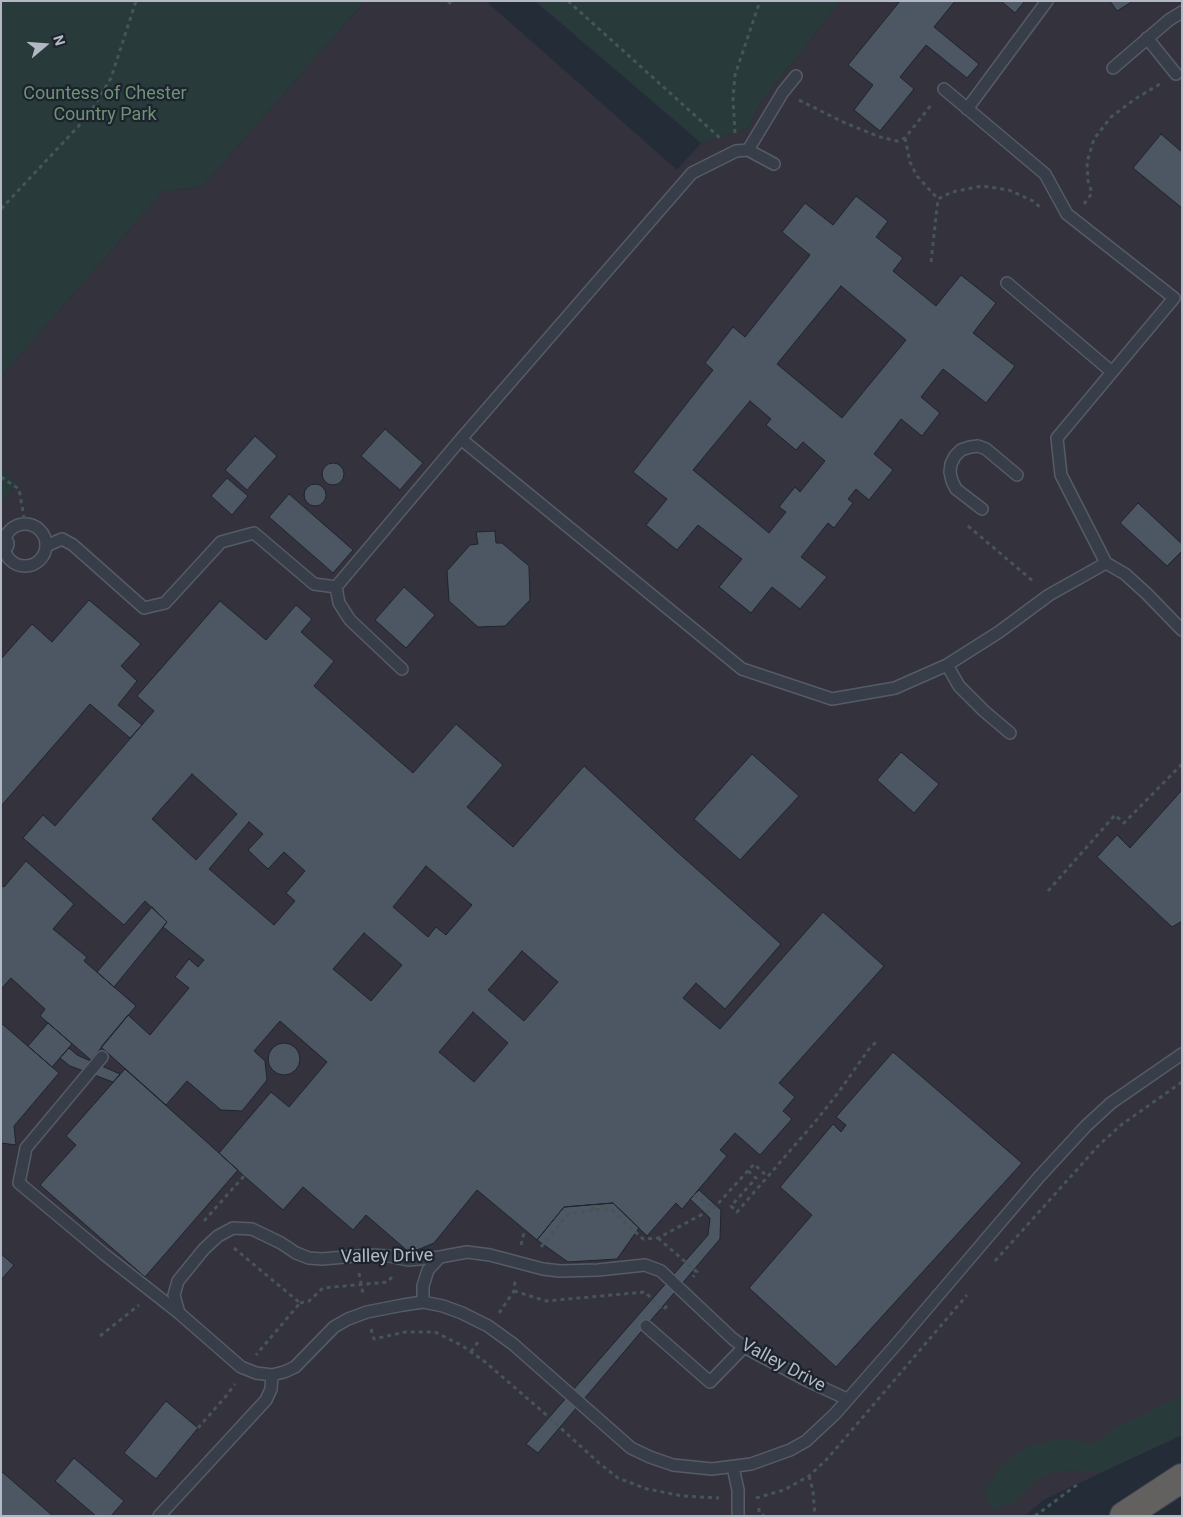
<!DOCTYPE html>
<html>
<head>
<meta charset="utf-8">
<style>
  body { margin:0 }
  #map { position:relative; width:1183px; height:1517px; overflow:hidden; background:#242c38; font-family:Roboto,sans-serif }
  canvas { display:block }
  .frame { position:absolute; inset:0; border:2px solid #b3b9c4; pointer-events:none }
  .north { position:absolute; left:20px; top:20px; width:50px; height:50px; -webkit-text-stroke:4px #1d232d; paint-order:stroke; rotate:72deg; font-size:14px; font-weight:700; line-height:20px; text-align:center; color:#b3b9c4 }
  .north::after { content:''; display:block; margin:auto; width:18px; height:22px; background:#b3b9c4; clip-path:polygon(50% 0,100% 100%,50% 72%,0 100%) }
</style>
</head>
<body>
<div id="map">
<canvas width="1183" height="1517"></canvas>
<div class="frame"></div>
<div class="north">N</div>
</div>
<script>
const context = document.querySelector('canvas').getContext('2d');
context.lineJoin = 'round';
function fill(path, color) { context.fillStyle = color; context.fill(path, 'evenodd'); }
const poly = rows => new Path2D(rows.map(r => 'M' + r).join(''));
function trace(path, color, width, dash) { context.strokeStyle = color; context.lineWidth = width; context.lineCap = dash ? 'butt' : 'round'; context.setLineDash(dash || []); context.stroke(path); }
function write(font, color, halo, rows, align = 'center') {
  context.font = font + ' Roboto,sans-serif'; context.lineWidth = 4.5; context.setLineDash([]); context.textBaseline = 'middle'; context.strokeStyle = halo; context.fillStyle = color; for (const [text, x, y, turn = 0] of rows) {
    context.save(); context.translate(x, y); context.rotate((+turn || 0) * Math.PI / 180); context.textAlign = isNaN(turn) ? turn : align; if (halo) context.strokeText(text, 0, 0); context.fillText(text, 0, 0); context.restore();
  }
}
fill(poly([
  [365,1,486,1,677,170,701,143,748,128,759,105,841,1,1182,1,1182,1435,1043,1500,1025,1516,1,1516,1,502,18,484,1,469,1,377,163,191,202,187]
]), '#34323d');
fill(poly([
  [1,1,365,1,202,187,163,191,1,377],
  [535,1,841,1,759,105,748,128,701,143],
  [1,469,18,484,1,502],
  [1182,1395,1182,1435,1102,1472,1070,1470,1039,1477,1013,1503,991,1510,985,1491,1000,1466,1027,1446,1063,1438,1095,1444,1114,1429]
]), '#293a3b');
const building = poly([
  [900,1,955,1,934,27,979,64,967,78,926,45,900,77,914,89,880,131,854,110,873,85,848,65,900,1],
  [1001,1,1025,1,1015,13,1001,1],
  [1110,1,1133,1,1117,11,1110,1],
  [1161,134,1182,152,1182,208,1133,168,1161,134],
  [856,196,888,221,876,237,903,258,893,271,936,306,961,275,996,303,973,333,1015,366,986,403,943,369,921,397,940,413,922,436,901,419,874,454,893,470,869,500,856,489,848,499,853,503,834,528,828,523,801,557,827,577,800,609,772,587,751,613,719,587,742,559,698,525,677,550,646,525,667,499,633,472,713,370,705,363,733,327,745,337,810,255,782,232,805,203,833,225,856,196],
  [841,286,906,340,842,418,777,364,841,286],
  [750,401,771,419,766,425,796,450,803,442,825,461,800,492,795,487,779,507,786,512,769,533,693,470,750,401],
  [385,429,423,463,400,490,361,456,385,429],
  [255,436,277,456,247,490,225,470,255,436],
  '322 474a11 11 0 1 1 22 0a11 11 0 1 1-22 0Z',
  [227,478,248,496,232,515,211,496,227,478],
  '304 495a11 11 0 1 1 22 0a11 11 0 1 1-22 0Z',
  [289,494,353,550,333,573,269,517,289,494],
  [1138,503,1182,544,1182,551,1167,566,1120,523,1138,503],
  [495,531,496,543,502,543,529,566,530,600,505,626,478,627,449,601,447,571,470,545,478,544,476,532,495,531],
  [404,587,435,615,406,648,375,620,404,587],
  [89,600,141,644,121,666,137,681,118,705,142,725,130,738,90,704,1,806,1,659,32,624,52,642,89,600],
  [220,601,266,640,296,605,312,619,301,632,334,661,314,686,413,773,456,724,503,765,467,807,513,847,584,766,674,849,781,944,725,1009,696,983,683,998,720,1029,823,912,884,966,779,1083,795,1097,783,1111,792,1119,760,1155,735,1133,720,1150,727,1156,682,1209,676,1203,647,1236,613,1203,564,1207,537,1240,477,1190,434,1243,410,1253,366,1215,353,1230,303,1187,283,1210,244,1176,219,1153,271,1092,289,1107,327,1062,280,1021,254,1051,265,1061,267,1080,242,1111,221,1110,187,1081,166,1105,101,1047,128,1015,150,1035,189,988,175,977,189,959,198,967,204,960,163,927,167,922,145,901,124,925,23,838,43,815,55,826,154,711,137,696,220,601],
  [192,774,237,814,196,860,152,819,192,774],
  [249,822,263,834,248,850,268,869,284,852,305,871,286,893,295,901,274,925,209,869,249,822],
  [426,866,472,905,446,935,436,927,428,937,393,907,426,866],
  [364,933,402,965,371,1001,333,969,364,933],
  [522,951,558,982,524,1021,488,990,522,951],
  [473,1012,508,1043,474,1082,439,1052,473,1012],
  [901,752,939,784,914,813,877,780,901,752],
  [752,754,799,796,740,860,694,819,752,754],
  [1182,790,1182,921,1172,927,1097,857,1117,835,1130,848,1182,790],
  [26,861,74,904,53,929,87,957,84,961,136,1006,91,1060,40,1016,45,1009,11,978,1,989,1,885,4,887,26,861],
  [152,907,167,922,114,987,97,972,152,907],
  [1,1023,59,1073,14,1126,16,1145,1,1143,1,1023],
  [48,1023,72,1044,52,1067,28,1046,48,1023],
  '268 1059a16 16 0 1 1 32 0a16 16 0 1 1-32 0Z',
  [69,1048,77,1055,120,1074,113,1082,70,1066,60,1058,69,1048],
  [893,1052,1022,1163,836,1367,749,1288,812,1215,780,1187,833,1124,841,1132,846,1125,836,1117,893,1052],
  [125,1069,238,1170,145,1277,40,1185,76,1145,66,1136,125,1069],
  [699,1190,721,1210,720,1239,538,1453,526,1444,708,1235,710,1218,690,1199,699,1190],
  [613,1203,639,1228,617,1259,568,1262,537,1240,564,1207,613,1203],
  [1,1254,14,1265,1,1280,1,1254],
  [166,1401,198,1428,156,1479,124,1453,166,1401],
  [74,1458,124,1501,111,1516,96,1516,55,1481,74,1458],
  [1,1471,53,1516,1,1516,1,1471]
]);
fill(building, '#4d5663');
trace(building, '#1f252f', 1);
const service = poly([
  [1147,38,1176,74],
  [1113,68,1169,20,1182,12],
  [944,89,1045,174,1067,214,1174,298,1057,438,1061,475,1106,563],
  [967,109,1047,1],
  [748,150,783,92,796,76],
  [1007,283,1112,372],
  [461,439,742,669,832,699,895,688,947,665,999,632,1049,595,1106,563,1125,574,1147,594,1182,630],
  [982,509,956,489,952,481,950,472,951,464,955,456,961,450,970,447,978,446,986,449,1017,475],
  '4 545a21 21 0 1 1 42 0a21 21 0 1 1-42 0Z',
  [46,546,62,539,73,545,144,608,165,603,221,542,254,533,314,584,336,587,461,439,692,173,736,151,748,150,774,164],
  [336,587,339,603,350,620,402,669],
  [947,665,959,686,984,711,1010,733],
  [102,1057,26,1148,19,1183,104,1254,179,1313,241,1367,256,1373,272,1375,284,1372,295,1367,334,1327,348,1319,367,1312,403,1305,423,1302,443,1306,462,1313,488,1326,513,1344,631,1448,650,1457,673,1465,712,1469,751,1464,790,1450,806,1441,835,1414,900,1340,1039,1177,1086,1126,1111,1103,1182,1054],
  [423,1302,423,1286,428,1270,440,1257],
  [179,1313,174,1295,178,1281,204,1249,218,1236,233,1228,252,1229,281,1243,296,1253,309,1258,322,1259,368,1255,389,1256,408,1260,440,1257,467,1252,490,1255,543,1269,560,1271,598,1270,645,1265,661,1271,733,1339,744,1347,808,1381,847,1399],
  [646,1326,710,1382,744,1347],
  [733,1467,738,1490,738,1516],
  [159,1516,266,1400,271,1389,272,1375]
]);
const minor = poly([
  [1,544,3,544]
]);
const trunk = poly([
  [1124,1516,1182,1478]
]);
trace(service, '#565c66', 14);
trace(minor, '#565c66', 24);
trace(trunk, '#434953', 30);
trace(poly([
  [448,1,451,4],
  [568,1,720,138],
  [799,100,845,123,880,137,897,141,905,138,932,104],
  [735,133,733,99,735,75,760,1],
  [905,138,910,162,917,176,938,199],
  [1084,204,1092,193,1088,181,1087,162,1094,139,1111,117,1135,99,1160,84],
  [1,209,88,116,111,78,136,1],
  [931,262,938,199,952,192,982,186,1009,190,1033,201,1040,207],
  [1,477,19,489,25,523],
  [968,526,1034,582],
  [1048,891,1115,815,1124,823,1182,764],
  [748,1171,756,1178,731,1206,737,1212,815,1122,838,1093,869,1049,878,1040],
  [694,1195,714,1208],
  [593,1205,593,1210,611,1209,643,1239,658,1238,714,1208,754,1164,768,1177],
  [204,1221,244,1176],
  [658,1238,697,1272,693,1277],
  [521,1245,525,1229],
  [541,1247,568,1214,593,1210],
  [234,1248,300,1303,256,1355],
  [995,1261,1099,1145,1121,1125,1182,1082],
  [359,1273,363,1294],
  [514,1291,546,1301,645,1292,663,1310,669,1304],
  [300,1303,309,1301,323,1288,388,1282,393,1275],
  [499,1313,514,1291,515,1281],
  [371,1329,374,1339,405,1332,435,1332,461,1345,484,1361,543,1412,599,1463,618,1478,647,1489,683,1496,719,1498],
  [100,1336,139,1305],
  [471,1352,478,1342],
  [198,1428,226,1396,235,1384],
  [809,1476,813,1491,815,1516],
  [756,1498,784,1490,809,1476,828,1458,967,1295],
  [759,1508,759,1512,764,1516],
  [1035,1516,1078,1484]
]), '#465558', 3, [4, 4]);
trace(service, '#383e49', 11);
trace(minor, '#383e49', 21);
trace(trunk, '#626160', 28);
write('18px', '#6d9376', '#1d232d', [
  ["Countess of Chester",105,94],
  ["Country Park",105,115]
]);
write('18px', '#b3b9c4', '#1d232d', [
  ["Valley Drive",387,1257,-1],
  ["Valley Drive",783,1366,28]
]);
</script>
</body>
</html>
